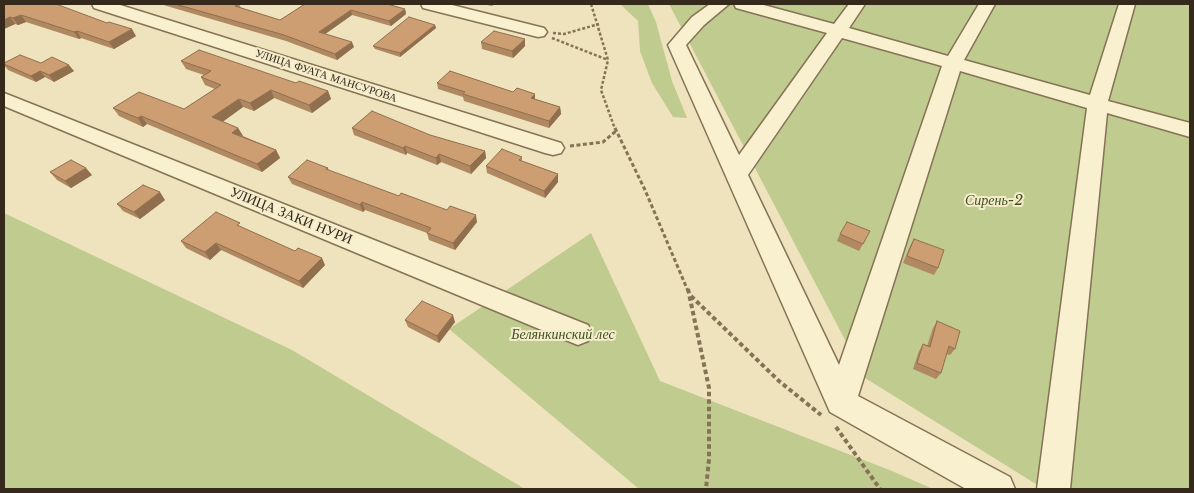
<!DOCTYPE html>
<html>
<head>
<meta charset="utf-8">
<style>
  body { margin:0 }
  #map { position:relative; width:1194px; height:493px; overflow:hidden; background:#eee3bc; font-family:"Libre Baskerville",serif }
  canvas { display:block }
  .frame { position:absolute; inset:0; border:5px solid #34291b; pointer-events:none }
</style>
</head>
<body>
<div id="map">
<canvas width="1194" height="493"></canvas>
<div class="frame"></div>
</div>
<script>
const context = document.querySelector('canvas').getContext('2d');
context.lineJoin = 'round';
function fill(path, color) { context.fillStyle = color; context.fill(path, 'evenodd'); }
const poly = rows => new Path2D(rows.map(r => 'M' + r).join(''));
function trace(path, color, width, dash) { context.strokeStyle = color; context.lineWidth = width; context.lineCap = dash ? 'butt' : 'round'; context.setLineDash(dash || []); context.stroke(path); }
function write(font, color, halo, rows, align = 'center') {
  context.font = font + ' "Libre Baskerville",serif'; context.lineWidth = 4; context.setLineDash([]); context.textBaseline = 'middle'; context.strokeStyle = halo; context.fillStyle = color; for (const [text, x, y, turn = 0] of rows) {
    context.save(); context.translate(x, y); context.rotate((+turn || 0) * Math.PI / 180); context.textAlign = isNaN(turn) ? turn : align; if (halo) context.strokeText(text, 0, 0); context.fillText(text, 0, 0); context.restore();
  }
}
fill(poly([
  [620,4,648,4,656,22,672,81,687,118,673,117,652,83,640,51,638,21],
  [669,4,1190,4,1190,489,1044,489,865,378],
  [4,213,292,350,525,489,4,489],
  [591,233,660,381,892,471,933,489,639,489,449,329]
]), '#c0cb90');
const minor = poly([
  [92,4,117,4,561,143,564,148,561,153,553,155,545,153,94,8,92,4],
  [421,4,448,4,544,28,547,32,544,36,538,37,423,8,421,4],
  [710,4,729,4,704,25,686,45,739,155,827,33,736,8,734,4,760,4,834,24,849,4,865,4,849,28,948,56,979,4,995,4,964,60,1090,95,1119,4,1135,4,1108,101,1190,123,1190,137,1107,113,1070,489,1037,489,1087,108,960,71,858,396,1010,477,1015,489,966,489,830,412,668,45,692,17,710,4],
  [842,38,942,66,839,365,748,175,842,38],
  [4,93,588,325,592,333,588,341,578,345,568,341,4,106,4,93]
]);
trace(minor, '#857355', 3);
trace(poly([
  [591,4,608,60,601,90,615,129],
  [553,33,564,34,599,24],
  [552,38,608,60]
]), '#857355', 2.5, [3, 2]);
trace(poly([
  [615,128,645,190,688,291],
  [570,146,603,142,616,131]
]), '#857355', 3, [4, 2.5]);
trace(poly([
  [688,289,709,388,709,459,706,489],
  [691,296,779,381,821,415],
  [836,427,880,489]
]), '#857355', 4, [4.5, 3]);
fill(minor, '#f9f0cf');
fill(poly([
  [4,4,136,36,114,49,81,38,79,39,26,22,18,25,15,24,4,29],
  [160,4,239,4,241,8,280,20,305,4,405,9,406,14,391,26,352,15,325,34,354,47,337,60,286,41],
  [482,4,495,4,492,6],
  [435,25,436,28,400,57,375,49,373,46],
  [481,42,525,46,513,58,482,49],
  [181,61,296,83,328,91,331,99,312,113,274,98,254,111,243,107,222,122,238,128,243,136,276,150,280,158,262,172,147,124,143,127,119,116,113,108,184,109,215,89,205,85,201,77,204,75,186,69],
  [4,63,41,63,74,71,54,82,45,77,36,82,8,70,4,65],
  [437,83,535,99,560,107,561,114,549,128,464,101,463,97,438,89],
  [352,128,430,135,485,151,486,158,471,174,441,162,437,165,407,153,406,155,354,135],
  [522,157,522,161,558,174,558,182,545,198,487,173,486,166],
  [328,168,329,171,399,196,477,222,455,250,429,240,427,233,365,210,363,212,292,184,288,177],
  [50,172,92,175,71,188,57,180],
  [165,200,140,219,123,211,117,204],
  [243,228,325,265,303,288,221,250,210,260,186,248,181,241],
  [840,234,866,238,859,251,837,241],
  [914,239,938,268,934,275,903,263,910,246],
  [405,320,455,322,439,343,408,327],
  [937,321,955,349,950,355,946,354,941,373,936,379,913,369,919,351,923,344,927,346,933,328]
]), '#b08861');
fill(poly([
  [405,9,406,14,391,26,389,21],
  [351,10,352,15,321,37,319,32],
  [21,15,26,22,18,25,13,18],
  [10,17,15,24,4,29,4,20],
  [435,25,436,28,400,57,400,53],
  [132,29,136,36,114,49,109,42],
  [77,31,81,38,79,39,74,32],
  [525,39,525,46,513,58,512,51],
  [352,42,354,47,337,60,335,54],
  [69,65,74,71,54,82,49,75],
  [40,71,45,77,36,82,31,76],
  [271,90,274,98,254,111,250,103],
  [328,91,331,99,312,113,309,105],
  [535,94,535,100,531,98],
  [239,99,243,107,217,126,212,117],
  [560,107,561,114,549,128,549,121],
  [141,116,147,124,143,127,138,118],
  [238,128,243,136,232,133],
  [405,146,407,153,406,155,403,148],
  [276,150,280,158,262,172,257,164],
  [485,151,486,158,471,174,470,166],
  [439,154,441,162,437,165,436,158],
  [86,168,92,175,71,188,65,181],
  [558,174,558,182,545,198,544,191],
  [160,192,165,200,140,219,134,212],
  [362,202,365,210,363,212,360,205],
  [476,215,477,222,455,250,453,243],
  [216,243,221,250,210,260,205,252],
  [322,258,325,265,303,288,299,281],
  [453,315,455,322,439,343,437,336]
]), '#906f4f');
const building = poly([
  [4,4,56,4,107,23,109,22,132,29,109,42,77,31,74,32,21,15,13,18,10,17,4,20,4,4],
  [175,4,239,4,235,6,280,20,305,4,387,4,405,9,389,21,351,10,319,32,352,42,335,54,284,35,175,4],
  [409,17,435,25,400,53,373,46,409,17],
  [494,31,525,39,512,51,481,42,494,31],
  [199,50,296,83,299,81,328,91,309,105,271,90,250,103,239,99,212,117,238,128,232,133,276,150,257,164,141,116,138,118,113,108,139,92,184,109,221,85,201,77,211,71,181,61,199,50],
  [20,55,41,63,52,57,69,65,49,75,40,71,31,76,4,64,4,63,20,55],
  [450,71,513,92,517,88,535,94,531,98,560,107,549,121,463,94,465,92,437,83,450,71],
  [372,111,430,135,485,151,470,166,439,154,436,158,405,146,403,148,352,128,372,111],
  [502,149,522,157,519,160,558,174,544,191,486,166,502,149],
  [71,160,86,168,65,181,50,172,71,160],
  [307,160,328,168,326,169,399,196,401,193,447,210,450,206,476,215,453,243,427,233,431,228,362,202,360,205,288,177,307,160],
  [143,185,160,192,134,212,117,204,143,185],
  [216,212,240,223,237,225,295,251,298,248,322,258,299,281,216,243,205,252,181,241,216,212],
  [847,222,870,231,863,244,840,234,847,222],
  [914,239,944,250,938,268,907,256,914,239],
  [422,301,453,315,437,336,405,320,422,301],
  [937,321,960,331,955,349,949,346,941,373,917,363,923,344,930,347,937,321]
]);
fill(building, '#cd9e71');
trace(building, '#906f4f', 1);
write('11px', '#34291b', '#f5eccb', [
  ["УЛИЦА ФУАТА МАНСУРОВА",326,76,18]
]);
write('italic 14px', '#415121', '#f5eccb', [
  ["Сирень-2",994,201],
  ["Белянкинский лес",563,335]
]);
write('14px', '#34291b', '#f5eccb', [
  ["УЛИЦА ЗАКИ НУРИ",291,216,22]
]);
</script>
</body>
</html>
